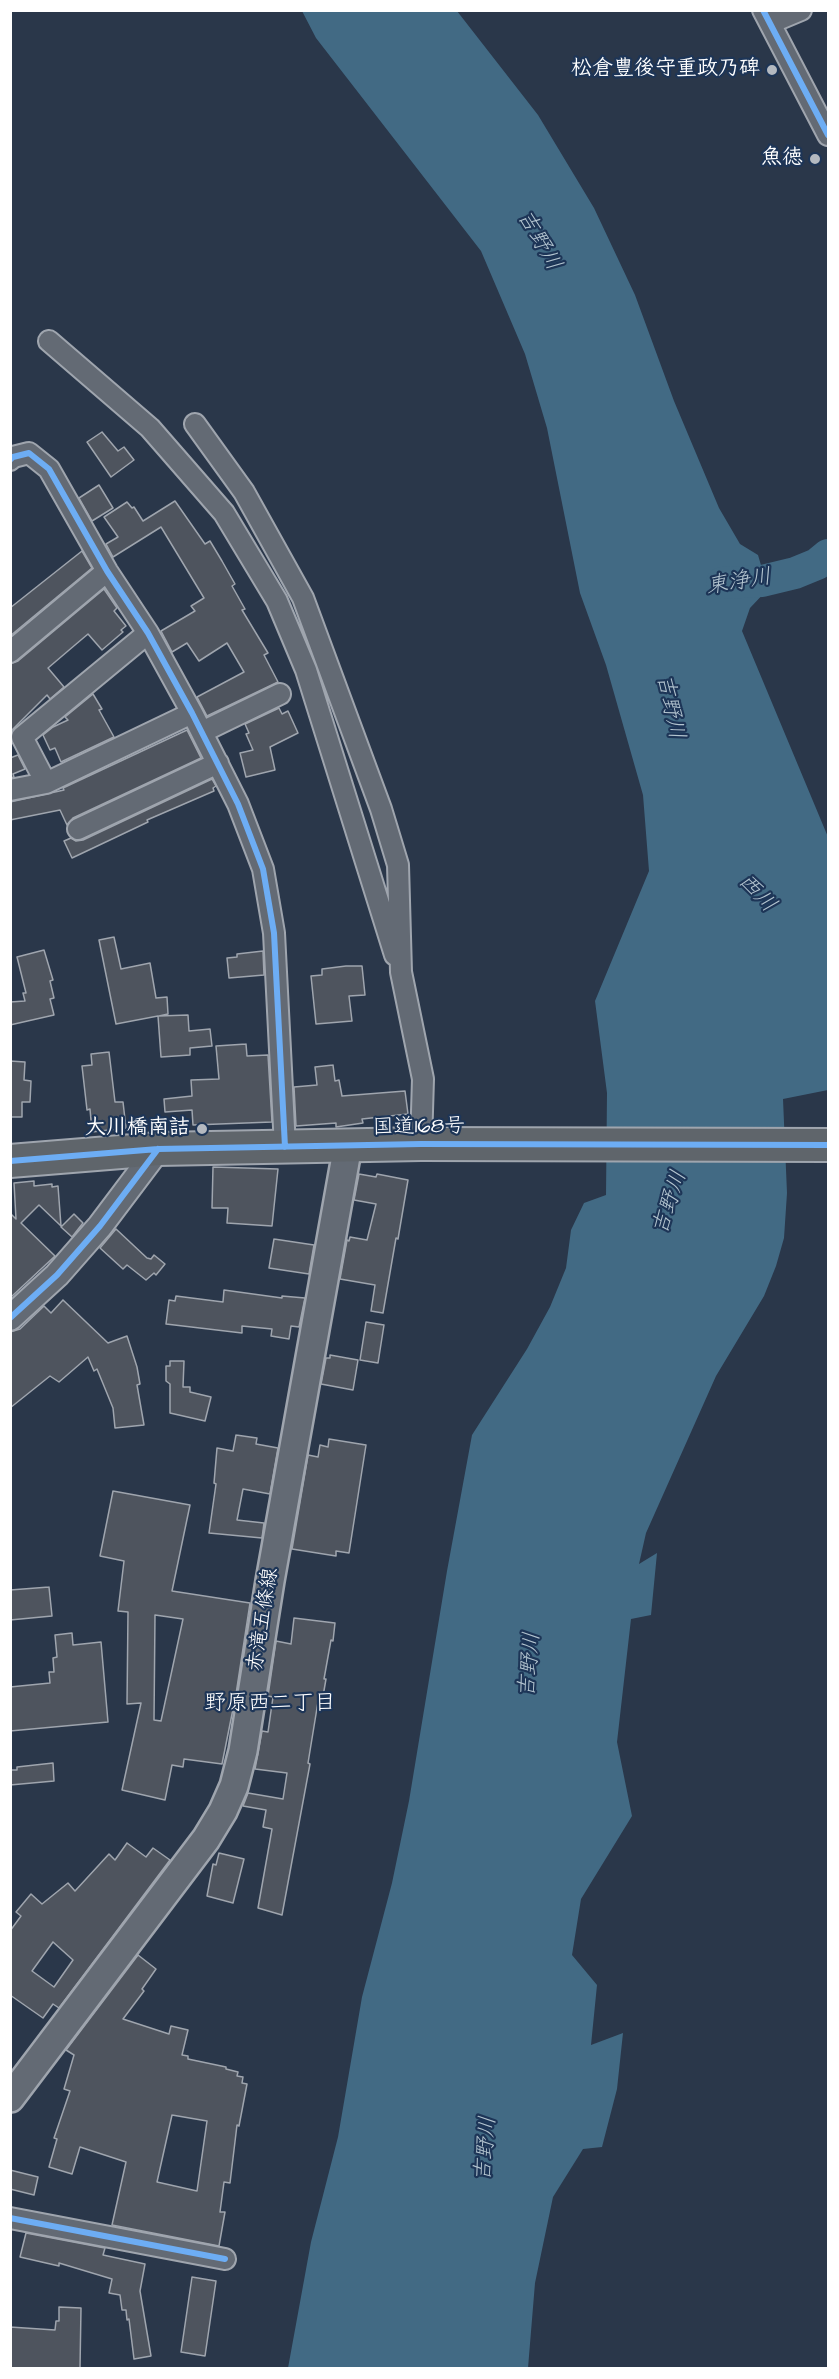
<!DOCTYPE html>
<html>
<head>
<meta charset="utf-8">
<style>
  body { margin:0 }
  #map { position:relative; width:839px; height:2379px; overflow:hidden; background:#2a374a; font-family:"Architects Daughter",sans-serif }
  canvas { display:block }
  .frame { position:absolute; inset:0; border:12px solid #fff; pointer-events:none }
</style>
</head>
<body>
<div id="map">
<canvas width="839" height="2379"></canvas>
<div class="frame"></div>
</div>
<script>
const context = document.querySelector('canvas').getContext('2d');
context.lineJoin = 'round';
function fill(path, color) { context.fillStyle = color; context.fill(path, 'evenodd'); }
const poly = rows => new Path2D(rows.map(r => 'M' + r).join(''));
function trace(path, color, width, dash) { context.strokeStyle = color; context.lineWidth = width; context.lineCap = dash ? 'butt' : 'round'; context.setLineDash(dash || []); context.stroke(path); }
function write(font, color, halo, rows, align = 'center') {
  context.font = font + ' "Architects Daughter","Klee One",sans-serif'; context.lineWidth = 4.5; context.setLineDash([]); context.textBaseline = 'middle'; context.strokeStyle = halo; context.fillStyle = color; for (const [text, x, y, turn = 0] of rows) {
    context.save(); context.translate(x, y); context.rotate((+turn || 0) * Math.PI / 180); context.textAlign = isNaN(turn) ? turn : align; if (halo) context.strokeText(text, 0, 0); context.fillText(text, 0, 0); context.restore();
  }
}
fill(poly([
  [302,11,457,11,538,115,594,208,635,295,674,401,719,508,740,544,758,555,768,589,750,608,742,631,828,837,828,1090,783,1099,787,1193,784,1238,776,1266,764,1296,716,1376,646,1533,639,1564,657,1553,651,1615,631,1619,617,1742,632,1816,581,1899,572,1955,597,1985,591,2045,623,2033,617,2089,602,2147,583,2149,553,2197,535,2283,528,2368,288,2368,311,2242,338,2137,362,1997,392,1883,409,1801,447,1571,472,1435,527,1349,550,1307,566,1268,571,1230,584,1203,606,1195,607,1093,595,1001,649,871,643,795,606,665,580,593,547,428,525,354,481,251,316,38]
]), '#426a84');
trace(poly([
  [722,583,762,581,795,573,817,564,828,555]
]), '#426a84', 32);
const building = poly([
  [102,432,118,451,124,447,134,460,111,477,87,442,102,432],
  [99,485,113,508,92,521,79,498,99,485],
  [175,501,205,544,210,541,222,561,235,584,232,586,245,609,242,610,268,653,264,655,278,682,207,716,197,697,244,672,227,643,199,661,187,643,172,652,161,631,195,611,191,606,204,598,161,527,113,557,106,544,118,537,104,517,127,502,132,508,134,507,143,521,175,501],
  [82,551,92,568,10,636,10,608,82,551],
  [104,589,117,608,114,611,126,626,121,630,123,632,102,650,88,634,75,645,48,668,64,687,50,699,47,695,10,732,10,664,18,661,104,589],
  [93,694,102,709,99,710,114,737,61,762,55,748,50,750,43,735,53,727,68,720,65,717,93,694],
  [279,708,282,714,288,711,298,733,270,747,275,770,246,777,240,753,253,750,246,734,249,733,245,724,279,708],
  [187,730,201,758,73,818,67,825,60,810,10,820,10,802,64,790,63,788,187,730],
  [18,755,25,769,13,774,14,777,10,778,10,758,18,755],
  [212,779,216,786,213,788,214,791,147,820,148,822,72,858,64,841,71,838,76,841,83,840,212,779],
  [114,937,121,969,150,963,156,998,167,997,168,1014,159,1016,188,1015,189,1031,210,1029,212,1046,190,1048,190,1055,161,1057,158,1016,116,1024,99,940,114,937],
  [44,950,53,980,50,981,54,998,50,999,54,1015,10,1025,10,1002,25,1001,23,993,26,993,17,957,44,950],
  [263,951,264,975,229,978,227,958,237,957,237,954,263,951],
  [346,966,362,966,365,995,349,996,352,1021,316,1024,311,976,322,975,322,969,346,966],
  [246,1044,247,1056,268,1055,272,1122,193,1125,192,1110,165,1112,164,1099,192,1096,191,1080,219,1079,216,1046,246,1044],
  [109,1052,115,1102,123,1102,126,1128,92,1132,90,1109,87,1110,82,1066,92,1065,91,1054,109,1052],
  [10,1061,25,1062,24,1080,31,1081,30,1102,22,1102,22,1117,10,1117,10,1061],
  [333,1065,335,1081,339,1080,342,1096,405,1091,408,1114,362,1119,363,1123,336,1127,336,1123,296,1126,294,1087,317,1085,315,1067,333,1065],
  [213,1167,278,1169,272,1226,227,1223,228,1208,212,1208,213,1167],
  [359,1174,376,1177,377,1174,408,1180,398,1239,396,1238,383,1313,371,1311,375,1285,340,1279,347,1240,349,1241,350,1237,367,1240,376,1204,354,1200,359,1174],
  [34,1181,34,1186,52,1184,52,1187,58,1186,61,1226,39,1205,21,1223,55,1256,10,1298,10,1213,16,1219,14,1183,34,1181],
  [74,1214,83,1223,72,1237,61,1227,74,1214],
  [116,1229,147,1258,151,1259,154,1255,165,1264,156,1275,154,1273,146,1280,127,1265,123,1269,100,1248,116,1229],
  [274,1239,314,1245,309,1274,269,1268,274,1239],
  [224,1290,282,1298,282,1296,305,1298,299,1327,291,1326,289,1339,271,1336,272,1329,242,1326,242,1333,166,1324,169,1300,175,1301,176,1296,223,1302,224,1290],
  [63,1300,108,1343,127,1336,137,1367,140,1384,137,1385,144,1425,115,1428,113,1408,97,1369,94,1371,88,1357,59,1382,50,1376,10,1408,10,1332,20,1329,44,1306,51,1313,63,1300],
  [366,1322,384,1325,378,1363,360,1360,366,1322],
  [330,1355,358,1360,353,1390,321,1384,326,1358,330,1358,330,1355],
  [170,1361,184,1361,183,1387,190,1387,190,1392,211,1397,205,1421,170,1413,170,1384,166,1381,166,1366,170,1366,170,1361],
  [236,1435,257,1438,256,1444,278,1448,270,1494,243,1489,237,1520,264,1523,262,1538,209,1533,216,1484,214,1483,217,1448,233,1451,236,1435],
  [329,1439,366,1445,349,1553,336,1551,336,1556,292,1549,308,1455,318,1457,320,1445,328,1447,329,1439],
  [113,1491,190,1505,172,1591,250,1603,236,1694,222,1764,184,1759,183,1767,172,1765,165,1800,122,1790,141,1703,127,1704,128,1612,118,1611,124,1561,100,1556,113,1491],
  [155,1615,183,1619,161,1721,154,1720,155,1615],
  [49,1587,52,1616,10,1620,10,1590,49,1587],
  [294,1618,335,1623,333,1641,331,1640,324,1679,326,1679,322,1702,318,1702,308,1763,310,1764,282,1915,258,1908,272,1829,263,1827,266,1810,243,1806,248,1793,283,1799,287,1773,255,1769,262,1731,268,1732,273,1697,268,1696,276,1641,291,1644,294,1618],
  [72,1633,73,1645,101,1642,108,1722,10,1731,10,1687,50,1683,49,1672,54,1672,53,1658,57,1657,55,1635,72,1633],
  [53,1763,54,1781,10,1785,10,1770,17,1770,17,1767,53,1763],
  [127,1843,146,1857,153,1848,170,1860,59,2008,53,2004,43,2018,10,1995,10,1931,21,1916,16,1912,31,1894,42,1904,68,1883,75,1891,109,1854,115,1860,127,1843],
  [53,1942,73,1960,54,1987,32,1971,53,1942],
  [219,1853,244,1859,233,1903,207,1896,213,1864,216,1865,219,1853],
  [138,1955,156,1969,142,1989,144,1991,123,2019,169,2034,171,2026,188,2030,182,2055,188,2056,188,2059,226,2067,226,2069,238,2072,237,2076,243,2077,242,2083,247,2084,239,2126,237,2125,230,2183,224,2182,220,2212,225,2212,219,2246,112,2225,126,2162,80,2147,72,2174,49,2167,57,2139,54,2138,70,2091,64,2089,74,2055,66,2050,138,1955],
  [172,2115,207,2121,197,2191,157,2182,172,2115],
  [10,2170,38,2177,34,2195,10,2189,10,2170],
  [26,2233,105,2248,103,2255,145,2264,140,2291,151,2356,134,2359,129,2319,127,2320,126,2310,122,2310,120,2295,109,2293,112,2279,59,2263,59,2266,20,2257,26,2233],
  [192,2277,216,2281,205,2356,181,2352,192,2277],
  [59,2307,81,2308,80,2368,10,2368,10,2327,55,2330,56,2321,59,2321,59,2307]
]);
fill(building, '#4e545e');
trace(building, '#9fa5ae', 1.5);
const minor = poly([
  [763,10,828,135],
  [770,23,801,10],
  [49,341,150,428,224,513,277,601,306,670,395,955],
  [195,424,244,492,303,598,381,809,398,865,401,972,423,1079,421,1144],
  [10,460,13,457,29,453,49,469,107,571,148,633,192,713,238,804,263,869,274,933,285,1147],
  [148,633,22,737,46,783,192,713],
  [10,652,107,571],
  [202,732,280,694],
  [10,790,46,783],
  [78,829,218,763],
  [10,2218,225,2259]
]);
const tertiary = poly([
  [10,1318,57,1275,100,1226,158,1149]
]);
const secondary = poly([
  [10,2098,206,1839,223,1811,234,1786,243,1751,270,1581,348,1145]
]);
const trunk = poly([
  [10,1161,158,1149,421,1144,828,1145]
]);
trace(minor, '#9fa5ae', 24);
trace(tertiary, '#9fa5ae', 28);
trace(secondary, '#9fa5ae', 32);
trace(trunk, '#9fa5ae', 36);
trace(minor, '#636a74', 20);
trace(tertiary, '#636a74', 24);
trace(secondary, '#636a74', 27);
trace(trunk, '#5f656b', 32);
trace(poly([
  [763,10,828,135],
  [10,460,13,457,29,453,49,469,107,571,148,633,192,713,238,804,263,869,274,933,285,1147],
  [10,1161,158,1149,421,1144,828,1145],
  [10,1318,57,1275,100,1226,158,1149],
  [10,2218,225,2259]
]), '#6dadf4', 6);
for (const [x, y, r, color] of [
  [772,70,6,"#b4b9c0"],
  [815,159,6,"#b4b9c0"],
  [202,1129,6,"#b4b9c0"]
]) { const dot = new Path2D(); dot.arc(x, y, r, 0, 2 * Math.PI); context.fillStyle = color; context.fill(dot); trace(dot, '#1d3557', 2); }
write('bold 21px', '#fff', '#1d3557', [
  ["松倉豊後守重政乃碑",760,70],
  ["魚徳",803,159],
  ["大川橋南詰",190,1129]
], 'right');
write('21px', '#fff', '#1d3557', [
  ["国道168号",419,1128,-1],
  ["赤滝五條線",264,1620,-81]
]);
write('italic 22px', '#b4c5d0', '#1d3557', [
  ["吉野川",538,241,60],
  ["東浄川",739,583,-9],
  ["吉野川",669,707,78],
  ["西川",756,894,46],
  ["吉野川",671,1203,-72],
  ["吉野川",531,1665,-85],
  ["吉野川",487,2149,-85]
]);
write('22px', '#fff', '#1d3557', [
  ["野原西二丁目",270,1704]
]);
</script>
</body>
</html>
